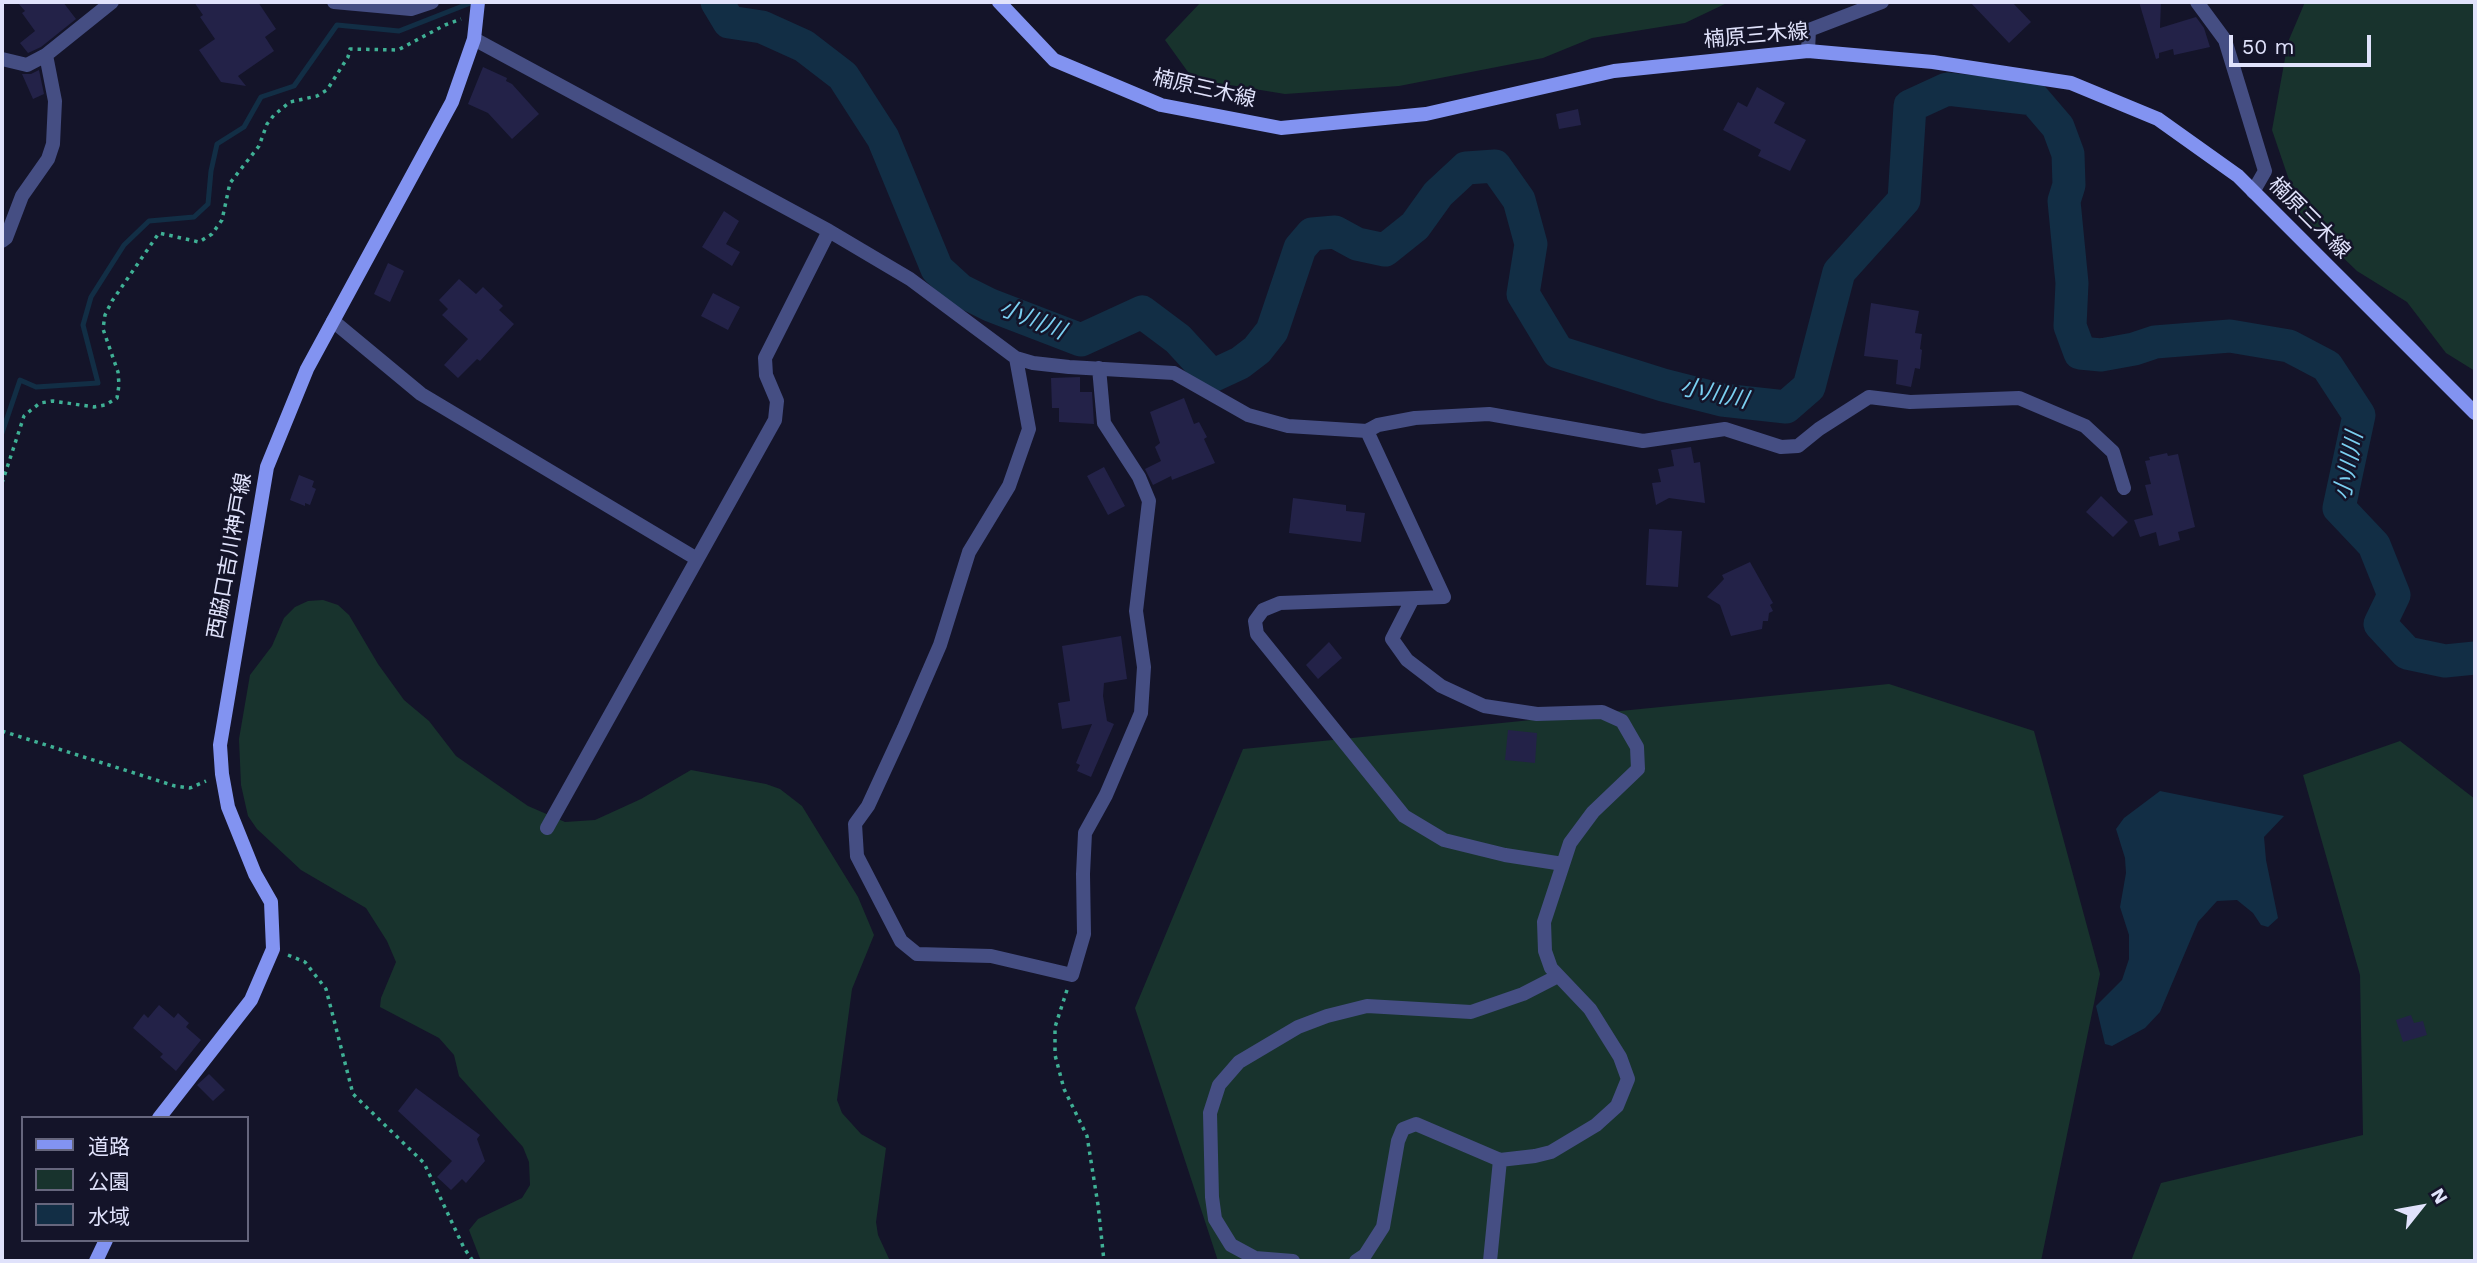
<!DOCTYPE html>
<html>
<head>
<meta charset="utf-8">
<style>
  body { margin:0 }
  #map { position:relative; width:2477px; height:1263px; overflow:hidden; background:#141429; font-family:"Work Sans","Noto Sans JP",sans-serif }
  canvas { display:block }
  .frame { position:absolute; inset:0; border:4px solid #e0e2fb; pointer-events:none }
  .legend { position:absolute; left:21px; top:1116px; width:228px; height:126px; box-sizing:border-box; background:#141429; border:2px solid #66667d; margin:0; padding:9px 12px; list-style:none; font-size:21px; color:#e0e2fb }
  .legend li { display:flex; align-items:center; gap:14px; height:35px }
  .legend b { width:35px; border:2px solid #66667d }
  .north { position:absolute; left:2386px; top:1172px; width:70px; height:70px; -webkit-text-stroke:5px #141429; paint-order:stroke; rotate:59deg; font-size:19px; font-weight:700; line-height:28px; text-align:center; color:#e0e2fb }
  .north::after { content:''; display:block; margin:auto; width:24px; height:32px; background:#e0e2fb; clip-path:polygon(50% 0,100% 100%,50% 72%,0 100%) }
  .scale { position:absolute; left:2229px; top:35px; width:142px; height:32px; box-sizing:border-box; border:4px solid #e0e2fb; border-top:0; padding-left:9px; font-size:21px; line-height:24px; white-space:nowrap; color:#e0e2fb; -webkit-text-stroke:5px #141429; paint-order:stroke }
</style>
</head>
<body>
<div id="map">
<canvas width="2477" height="1263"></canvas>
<div class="frame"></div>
<ul class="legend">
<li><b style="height:9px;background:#8293f1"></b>道路</li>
<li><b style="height:19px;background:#18332d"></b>公園</li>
<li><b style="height:19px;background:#122e45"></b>水域</li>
</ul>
<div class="north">N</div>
<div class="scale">50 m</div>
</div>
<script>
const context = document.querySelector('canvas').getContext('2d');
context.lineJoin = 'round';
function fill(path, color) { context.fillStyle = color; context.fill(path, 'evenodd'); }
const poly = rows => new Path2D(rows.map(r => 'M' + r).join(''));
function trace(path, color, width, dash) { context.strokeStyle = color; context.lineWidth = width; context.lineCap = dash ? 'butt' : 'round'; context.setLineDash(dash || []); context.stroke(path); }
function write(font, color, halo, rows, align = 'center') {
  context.font = font + ' "Work Sans","Noto Sans JP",sans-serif'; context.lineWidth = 5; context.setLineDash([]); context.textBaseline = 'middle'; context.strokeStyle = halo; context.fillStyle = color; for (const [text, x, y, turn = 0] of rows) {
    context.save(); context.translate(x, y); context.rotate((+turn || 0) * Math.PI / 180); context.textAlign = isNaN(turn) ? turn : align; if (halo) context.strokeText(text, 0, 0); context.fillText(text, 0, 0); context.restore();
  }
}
fill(poly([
  [1201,2,1729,2,1685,23,1592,38,1543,58,1399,86,1285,94,1193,79,1165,40],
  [2305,2,2475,2,2475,371,2446,353,2407,302,2357,271,2302,218,2272,130,2288,42],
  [323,600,338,605,349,615,378,664,404,700,429,721,456,756,528,806,565,822,595,820,641,799,691,770,766,784,780,789,802,806,858,897,874,935,852,989,837,1100,842,1113,861,1134,886,1148,876,1222,878,1235,890,1261,481,1261,469,1230,478,1219,522,1198,530,1185,529,1162,523,1147,459,1076,454,1055,439,1038,380,1007,381,998,396,962,387,941,366,908,301,870,257,829,248,816,241,785,239,739,250,675,272,646,284,618,295,607,308,601],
  [1889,684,2034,731,2100,974,2041,1261,1218,1261,1135,1008,1243,749],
  [2400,741,2475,799,2475,1261,2131,1261,2161,1183,2363,1135,2360,975,2303,775]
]), '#18332d');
fill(poly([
  [2160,791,2284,816,2264,837,2266,860,2278,918,2268,927,2261,925,2253,913,2237,900,2217,901,2198,922,2160,1012,2145,1028,2112,1046,2105,1044,2096,1006,2122,980,2129,959,2129,935,2120,907,2126,873,2125,858,2116,829,2124,818]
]), '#122e45');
trace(poly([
  [2,433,20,380,36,387,98,383,83,325,91,297,124,245,149,221,194,217,208,204,211,171,217,144,244,127,261,97,294,86,337,25,399,31,473,2]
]), '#122e45', 5);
trace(poly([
  [717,2,729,22,762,27,804,46,843,76,883,138,937,269,960,290,990,305,1081,340,1142,312,1178,339,1212,376,1240,363,1257,350,1272,331,1300,248,1312,234,1335,232,1357,244,1385,250,1415,226,1438,194,1466,168,1495,166,1519,200,1531,244,1523,294,1558,352,1663,385,1722,400,1786,407,1809,387,1839,272,1904,200,1910,106,1947,89,2034,99,2058,127,2068,154,2069,185,2064,201,2072,283,2070,326,2080,353,2101,355,2134,349,2155,342,2230,336,2289,346,2327,366,2359,415,2339,508,2374,545,2394,595,2380,624,2407,653,2445,661,2475,658]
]), '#122e45', 33);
fill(poly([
  [17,2,63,2,76,19,41,47,28,53,20,43,35,31,22,13,25,11],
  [194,2,258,2,276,29,265,37,274,51,238,76,246,86,221,82,199,50,215,39,200,17,203,15],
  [1970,2,2012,2,2031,22,2009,43],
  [2139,2,2161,2,2160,28,2196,17,2204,28,2210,47,2174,55,2173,49,2159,53,2159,58,2156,59],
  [483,67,507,78,506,81,512,84,539,114,512,139,488,113,468,104],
  [39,70,44,94,33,99,22,74,31,74],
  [1757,87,1785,103,1774,123,1806,140,1790,171,1758,156,1761,150,1723,130,1738,102,1747,107],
  [1578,109,1581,125,1559,129,1556,114],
  [724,211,739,221,726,244,740,252,732,266,702,247],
  [388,263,404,271,390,302,374,294],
  [459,279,476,294,483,287,503,306,499,310,514,324,480,361,477,359,458,378,444,365,468,339,442,315,448,309,439,300],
  [713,293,740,307,728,330,701,316],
  [1871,303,1919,311,1915,333,1922,334,1920,349,1922,350,1920,369,1915,368,1911,387,1896,384,1898,360,1864,356],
  [1080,377,1080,392,1092,392,1094,424,1059,422,1059,408,1052,408,1051,378],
  [1184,398,1194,424,1199,422,1207,437,1204,439,1215,463,1172,480,1171,476,1153,485,1145,469,1161,461,1155,447,1160,443,1150,412],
  [1691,447,1694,463,1700,462,1705,503,1669,498,1656,505,1652,483,1661,482,1658,469,1674,466,1671,450],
  [2167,453,2168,456,2178,454,2195,527,2178,532,2180,540,2159,546,2156,532,2140,537,2134,520,2153,515,2145,485,2151,484,2145,461,2150,460,2149,457],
  [1104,467,1125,506,1108,515,1087,476],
  [299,475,314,481,312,487,316,489,310,505,305,503,305,506,290,500],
  [2101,496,2128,522,2113,537,2086,512],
  [1293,498,1346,505,1346,511,1365,513,1361,542,1289,533],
  [1649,529,1682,531,1678,587,1646,585],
  [1750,562,1773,603,1770,605,1773,611,1769,613,1768,621,1763,621,1762,629,1731,636,1720,605,1707,597,1724,579,1722,575],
  [1121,636,1127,679,1104,683,1103,696,1107,721,1114,724,1091,777,1077,771,1080,765,1076,763,1092,724,1062,729,1058,703,1070,701,1062,646],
  [1329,642,1342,658,1318,679,1306,665],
  [1508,730,1537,733,1535,763,1505,760],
  [159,1005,174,1018,178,1013,189,1023,186,1027,201,1040,176,1071,160,1057,163,1054,133,1028,144,1014,148,1018],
  [2411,1015,2414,1023,2423,1021,2427,1035,2403,1042,2396,1020],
  [209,1074,225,1090,213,1101,197,1085],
  [416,1088,480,1135,477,1139,485,1161,466,1183,462,1179,451,1190,437,1177,452,1161,398,1111]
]), '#232248');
trace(poly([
  [2,483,24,416,31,410,40,403,53,401,94,407,105,405,117,398,119,385,118,372,103,329,105,315,112,301,159,233,199,242,212,234,222,220,230,183,259,146,267,124,274,115,290,102,317,96,327,90,348,57,350,49,398,50,445,25,461,19],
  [2,731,175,786,190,788,206,781],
  [288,955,305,962,326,989,353,1094,424,1163,464,1248,473,1261],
  [1067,990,1055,1027,1055,1055,1064,1089,1087,1136,1098,1205,1104,1261]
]), '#3fb095', 3.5, [3.5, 5]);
trace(poly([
  [334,2,411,9,432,2],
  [2197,2,2225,40,2265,171,2253,192],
  [474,39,829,231,910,279,1016,358,1033,363,1069,367,1174,373,1248,415,1288,426,1367,431,1378,425,1415,418,1489,414,1643,441,1725,429,1781,447,1798,446,1819,429,1869,397,1910,402,2019,398,2085,426,2113,452,2124,488],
  [1808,51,1809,30,1882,2],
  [2,59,27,65,46,55,112,2],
  [2,241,6,238,22,196,48,159,53,144,55,101,46,55],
  [333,321,421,394,697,559],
  [1016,358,1029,429,1009,486,969,552,940,645,904,728,868,806,855,824,857,856,901,941,917,954,991,956,1072,975,1084,934,1083,874,1085,833,1106,795,1141,713,1144,667,1136,611,1149,501,1139,477,1104,423,1099,368],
  [1367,431,1444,597,1280,603,1263,610,1255,621,1257,634,1404,816,1444,840,1505,855,1563,864],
  [547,828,775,420,777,401,766,375,765,358,829,231],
  [1293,1261,1255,1258,1231,1245,1215,1219,1212,1197,1210,1113,1219,1085,1239,1062,1298,1027,1327,1016,1367,1006,1471,1012,1523,994,1558,976],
  [1356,1261,1365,1255,1383,1227,1398,1141,1403,1129,1416,1124,1500,1160,1535,1156,1551,1152,1596,1125,1617,1106,1628,1079,1620,1057,1590,1009,1551,968,1545,951,1544,922,1570,843,1593,812,1638,769,1637,747,1622,721,1602,712,1537,714,1484,706,1441,686,1407,660,1392,639,1412,600],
  [1490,1261,1500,1160]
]), '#454e83', 14);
trace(poly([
  [999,2,1054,60,1161,105,1281,128,1426,114,1614,71,1808,51,1933,62,2071,83,2158,119,2238,176,2475,413],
  [159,1118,251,1000,273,949,271,902,255,874,228,807,222,774,220,745,267,467,307,369,452,102,474,39,478,2],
  [96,1261,106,1240]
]), '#8293f1', 14);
write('21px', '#e0e2fb', '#141429', [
  ["楠原三木線",1756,36,-5],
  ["楠原三木線",1204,89,13],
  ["楠原三木線",2309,218,45],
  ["西脇口吉川神戸線",230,556,-80]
]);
write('italic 23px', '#7acff0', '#141429', [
  ["小川川",1032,320,22],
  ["小川川",1714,394,12],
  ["小川川",2349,466,-79]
]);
</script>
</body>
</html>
